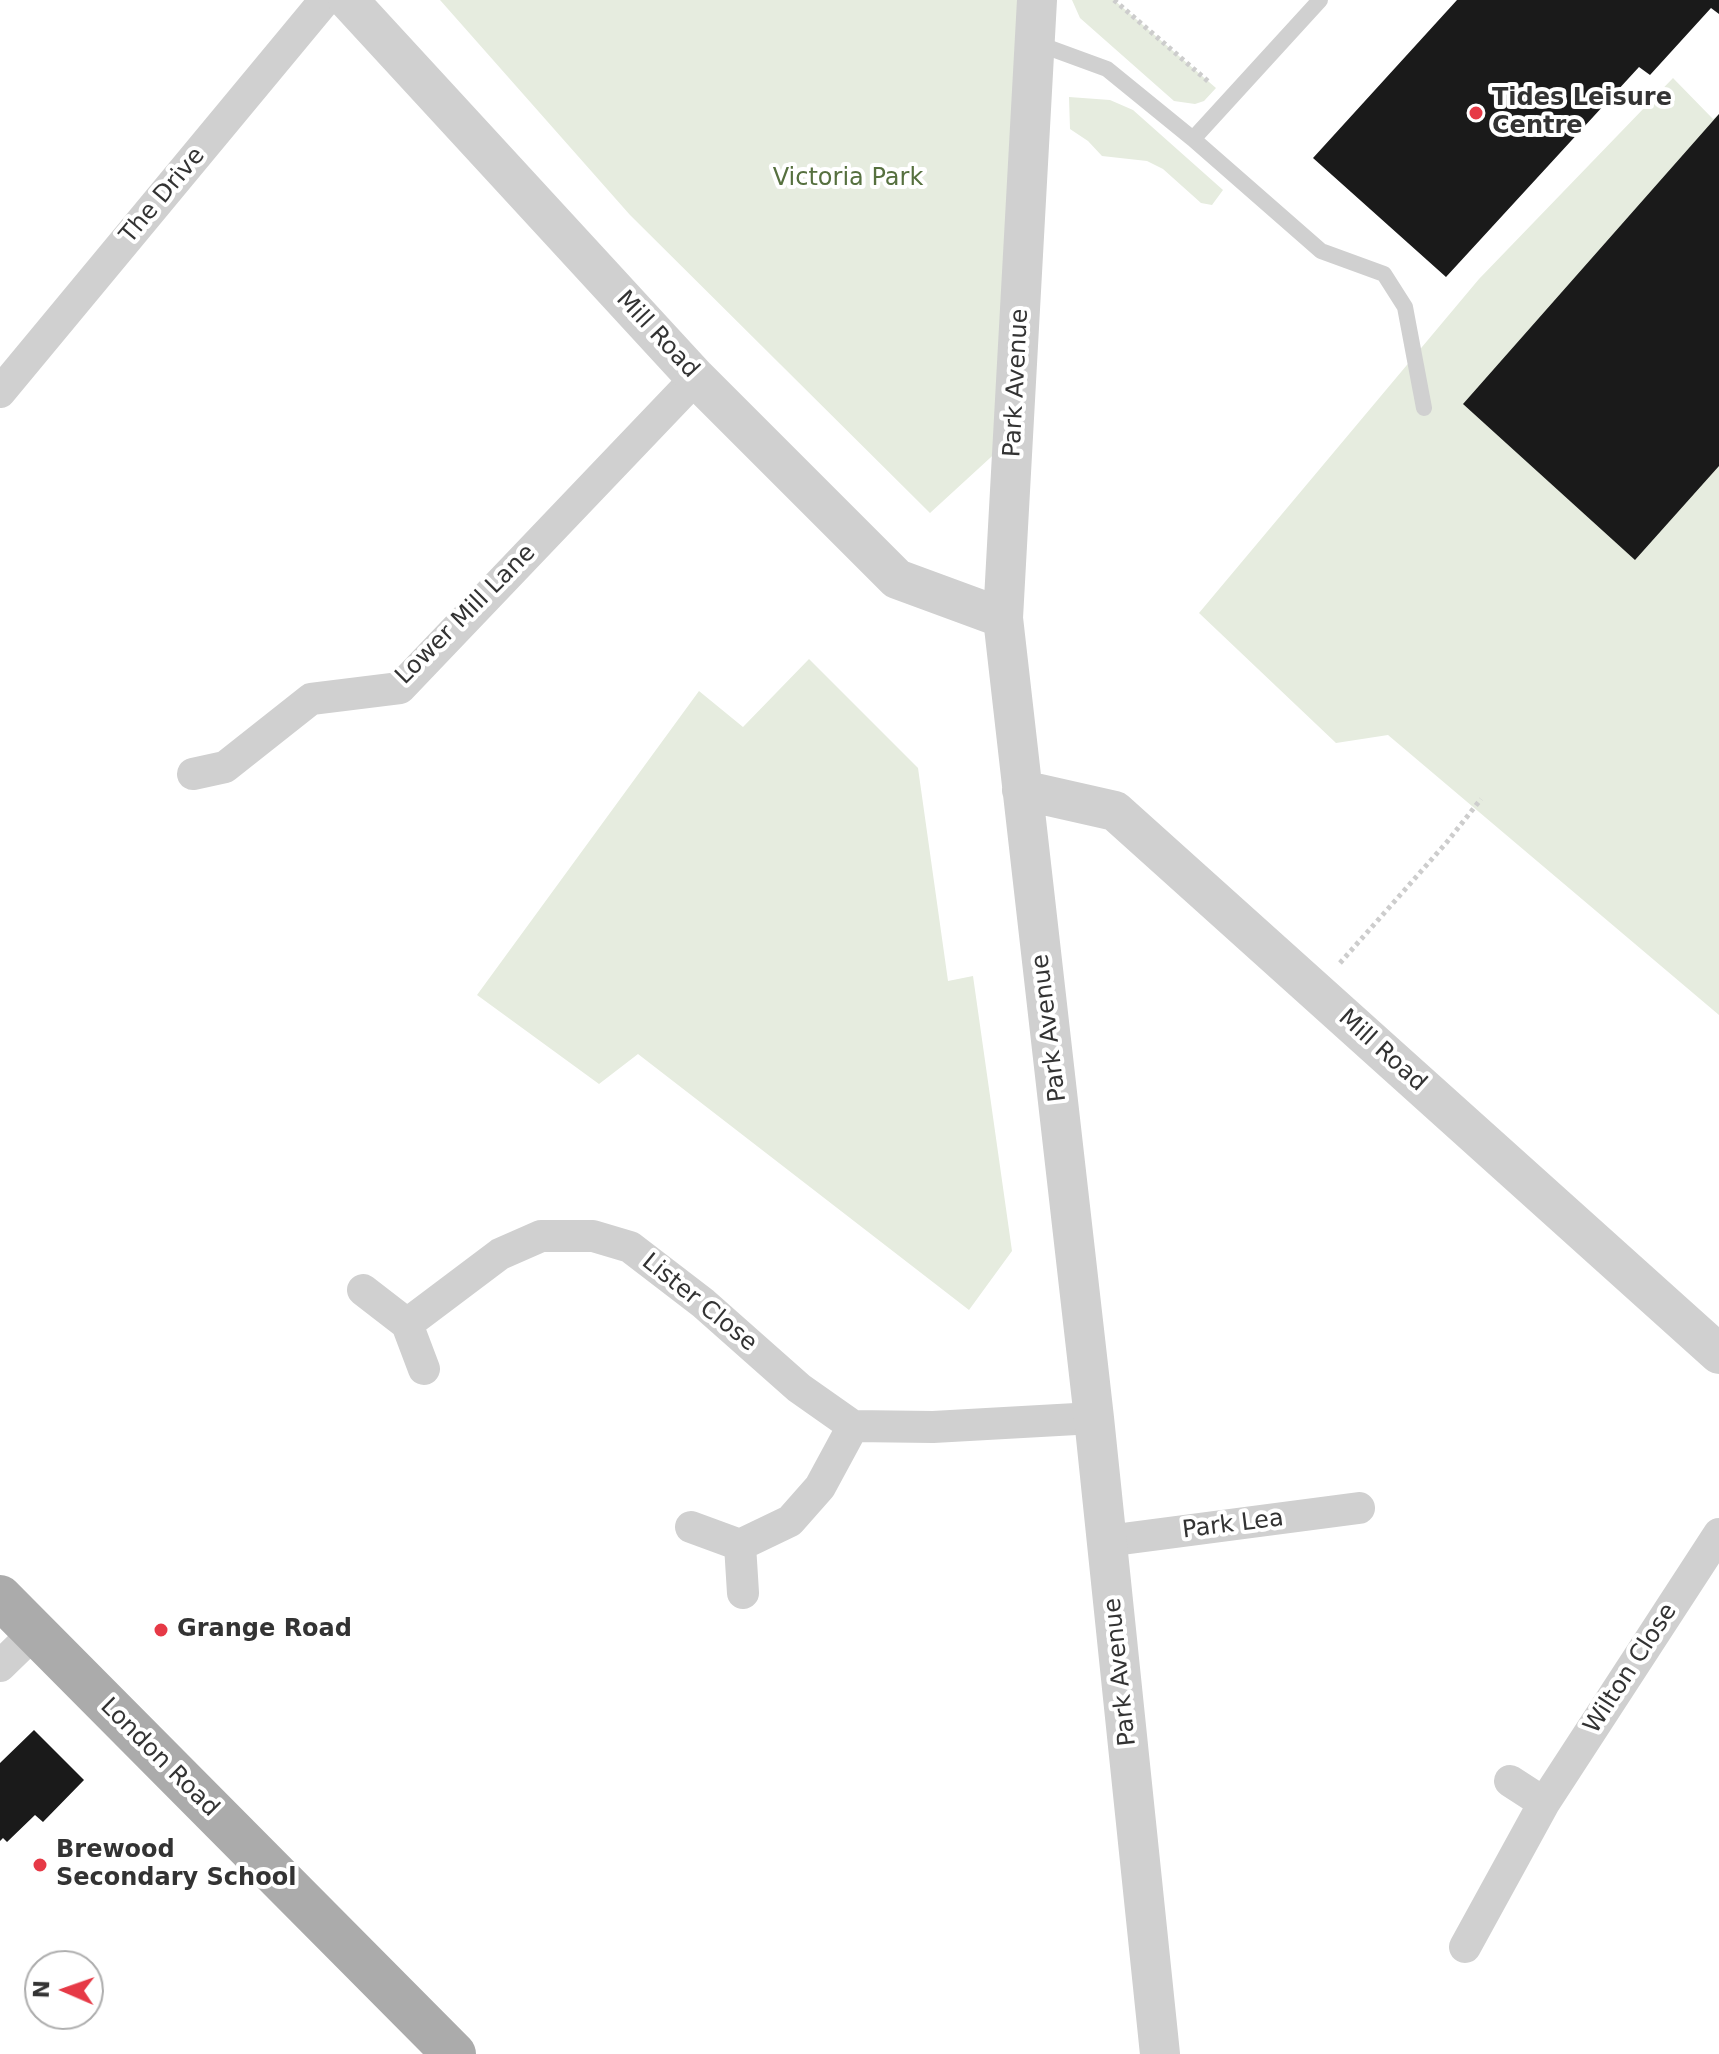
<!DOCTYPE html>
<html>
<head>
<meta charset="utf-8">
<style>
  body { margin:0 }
  #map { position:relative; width:1719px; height:2054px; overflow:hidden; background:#fff; font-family:"DejaVu Sans",sans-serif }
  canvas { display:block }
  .north { position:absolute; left:24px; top:1950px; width:80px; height:80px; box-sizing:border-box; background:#fff; border:2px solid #adadad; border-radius:50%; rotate:272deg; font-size:22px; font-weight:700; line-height:32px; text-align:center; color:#333 }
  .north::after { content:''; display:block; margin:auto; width:28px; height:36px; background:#e63946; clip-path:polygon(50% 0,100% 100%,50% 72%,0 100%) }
</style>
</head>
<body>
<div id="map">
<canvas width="1719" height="2054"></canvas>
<div class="north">N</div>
</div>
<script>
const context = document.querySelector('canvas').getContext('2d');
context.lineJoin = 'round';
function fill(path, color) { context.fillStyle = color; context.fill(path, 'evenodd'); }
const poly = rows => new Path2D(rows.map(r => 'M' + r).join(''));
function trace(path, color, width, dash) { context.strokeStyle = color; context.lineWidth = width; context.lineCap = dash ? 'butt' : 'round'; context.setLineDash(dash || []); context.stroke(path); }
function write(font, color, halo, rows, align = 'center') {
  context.font = font + ' "DejaVu Sans",sans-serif'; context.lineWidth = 8; context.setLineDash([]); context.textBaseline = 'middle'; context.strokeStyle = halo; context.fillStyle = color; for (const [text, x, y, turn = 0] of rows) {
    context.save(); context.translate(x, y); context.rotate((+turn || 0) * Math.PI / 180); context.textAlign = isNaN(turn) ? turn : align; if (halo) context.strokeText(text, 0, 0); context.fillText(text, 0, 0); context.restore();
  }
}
fill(poly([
  [440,0,1037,0,1014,436,930,513,630,215],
  [1072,0,1114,0,1216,88,1204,101,1195,104,1174,101,1080,18],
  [1673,78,1713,119,1719,114,1719,1015,1388,735,1336,743,1199,613,1479,279],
  [1069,97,1110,100,1133,110,1223,190,1212,205,1201,203,1163,169,1147,161,1102,156,1088,141,1070,129],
  [809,659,918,768,948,981,973,976,1012,1251,969,1310,638,1054,599,1084,477,995,699,691,743,727]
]), '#e6ecdf');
fill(poly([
  [1457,0,1719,0,1719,14,1711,8,1650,75,1639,67,1446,277,1313,158],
  [1719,114,1719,466,1635,560,1463,404],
  [34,1730,84,1780,43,1822,35,1815,7,1842,3,1838,0,1841,0,1763]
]), '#1a1a1a');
trace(poly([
  [1114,0,1210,83],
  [1340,963,1447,842,1481,799]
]), '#cdcdcd', 5, [4, 4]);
trace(poly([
  [1036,43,1107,69,1193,139,1321,251,1384,274,1405,307,1424,408],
  [1193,139,1320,0]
]), '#d0d0d0', 16);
trace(poly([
  [0,392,325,0],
  [193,774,225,767,311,699,400,688,696,378],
  [363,1290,407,1324,424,1369],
  [407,1324,500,1254,541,1236,593,1236,630,1247,703,1303,799,1388,853,1426,933,1427,1094,1418],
  [691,1527,740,1545,743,1593],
  [1107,1541,1359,1508],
  [740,1545,790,1521,820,1487,853,1426],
  [0,1666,35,1632],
  [1510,1781,1544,1803],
  [1465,1947,1544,1803,1719,1534]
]), '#d0d0d0', 32);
trace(poly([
  [348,0,696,378,897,579,1003,618],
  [1037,0,1003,618,1094,1418,1160,2054],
  [1022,790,1115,811,1719,1354]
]), '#d0d0d0', 40);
trace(poly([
  [0,1597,454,2054]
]), '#ababab', 44);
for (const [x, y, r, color] of [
  [1476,113,8,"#e63946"],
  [161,1630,8,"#e63946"],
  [40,1865,8,"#e63946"]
]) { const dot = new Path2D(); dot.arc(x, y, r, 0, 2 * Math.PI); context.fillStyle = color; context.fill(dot); trace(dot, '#fff', 3); }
write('bold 24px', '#333', '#fff', [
  ["Tides Leisure",1492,99],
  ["Centre",1492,127],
  ["Grange Road",177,1630],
  ["Brewood",56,1851],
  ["Secondary School",56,1879]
], 'left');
write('24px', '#56703f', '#fff', [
  ["Victoria Park",848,179]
]);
write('24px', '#333', '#fff', [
  ["The Drive",163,196,-50],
  ["Mill Road",657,335,47],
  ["Park Avenue",1017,383,-87],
  ["Lower Mill Lane",466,615,-45],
  ["Park Avenue",1050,1028,-97],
  ["Mill Road",1382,1051,42],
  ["Lister Close",699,1303,39],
  ["Park Lea",1233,1525,-7],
  ["Wilton Close",1631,1669,-57],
  ["Park Avenue",1121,1672,-96],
  ["London Road",159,1758,45]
]);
</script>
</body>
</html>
